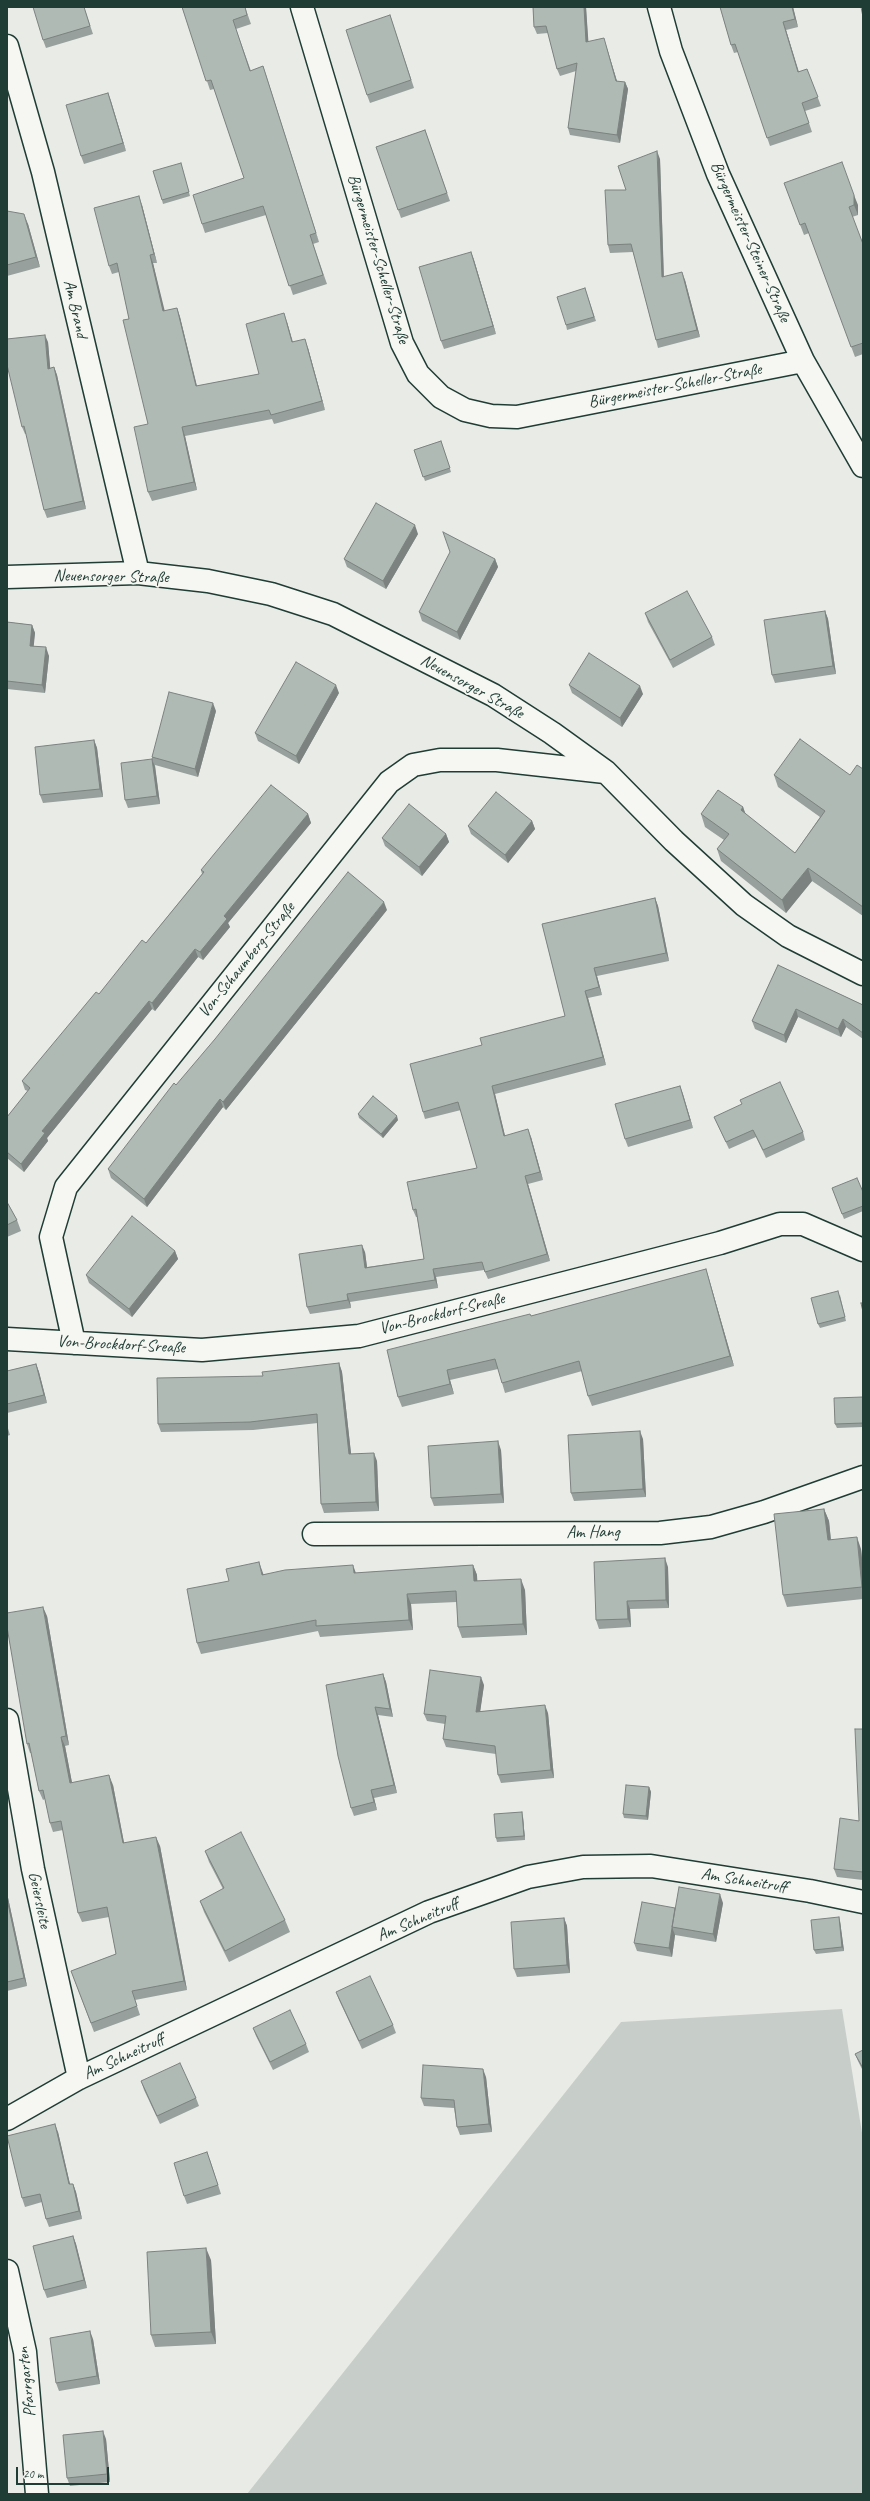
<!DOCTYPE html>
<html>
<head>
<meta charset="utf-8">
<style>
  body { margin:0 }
  #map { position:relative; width:870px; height:2501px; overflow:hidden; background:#e9ebe7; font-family:Caveat,sans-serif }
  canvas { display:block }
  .frame { position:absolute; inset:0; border:8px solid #1f3d34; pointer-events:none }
  .scale { position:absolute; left:16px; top:2467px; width:93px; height:18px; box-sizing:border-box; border:2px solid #1f3d34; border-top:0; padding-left:5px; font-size:12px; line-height:14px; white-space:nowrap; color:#1f3d34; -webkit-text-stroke:3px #f6f6f2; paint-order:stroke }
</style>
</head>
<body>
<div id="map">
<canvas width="870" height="2501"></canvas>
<div class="frame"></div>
<div class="scale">20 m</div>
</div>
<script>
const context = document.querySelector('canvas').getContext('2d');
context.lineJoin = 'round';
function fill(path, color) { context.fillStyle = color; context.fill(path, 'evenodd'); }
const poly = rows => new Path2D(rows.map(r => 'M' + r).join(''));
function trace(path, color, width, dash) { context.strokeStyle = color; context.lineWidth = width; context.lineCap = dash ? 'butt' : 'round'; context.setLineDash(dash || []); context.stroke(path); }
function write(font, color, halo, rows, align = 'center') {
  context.font = font + ' Caveat,sans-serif'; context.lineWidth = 3.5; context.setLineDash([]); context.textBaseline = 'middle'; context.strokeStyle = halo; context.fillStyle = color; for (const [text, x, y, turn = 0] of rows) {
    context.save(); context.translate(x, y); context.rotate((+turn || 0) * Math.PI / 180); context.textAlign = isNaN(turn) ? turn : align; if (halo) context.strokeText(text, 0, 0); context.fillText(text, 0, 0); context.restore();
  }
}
fill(poly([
  [842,2009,863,2139,863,2494,247,2494,621,2022]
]), '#c7cec9');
const minor = poly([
  [302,7,402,343,418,374,441,397,465,410,491,416,517,417,803,361],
  [659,7,671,51,718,174,803,361,863,466],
  [7,46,43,172,138,573],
  [7,577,138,573,208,581,271,594,333,614,493,695,552,733,606,772,674,841,744,905,788,936,863,974],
  [7,1339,202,1350,359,1336,720,1243,780,1224,803,1224,863,1250],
  [74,1343,51,1237,66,1187,389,782,413,765,440,760,497,760,605,772],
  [314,1534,660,1533,711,1527,764,1512,863,1477],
  [7,1720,33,1869,79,2078],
  [7,2119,79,2078,429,1912,528,1877,583,1867,651,1866,810,1891,863,1902],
  [7,2271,25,2352,37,2494]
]);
trace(minor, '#1f3d34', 25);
trace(minor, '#f6f6f2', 22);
fill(poly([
  [84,7,93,34,46,48,43,40],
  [182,7,245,7,251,24,236,29,251,71,263,66,266,75,319,242,313,244,327,284,293,295,266,215,205,233,202,224,244,178,214,89,210,90],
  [533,7,586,7,588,42,606,45,617,81,625,82,628,89,620,143,570,135,568,128,576,71,560,76,557,69,548,33,537,34,534,27],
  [720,7,793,7,798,27,786,30,799,72,807,69,821,106,805,111,812,132,770,146,738,52,734,53,731,45],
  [390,15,414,88,370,103,367,95],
  [108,93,126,151,84,164,81,156],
  [425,130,450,201,401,218,376,147],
  [660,159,664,277,685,280,700,337,658,348,656,340,633,252,610,253,608,245,626,190],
  [182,168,190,196,163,204,162,200],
  [784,183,858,205,858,215,852,217,863,244,863,354,855,357,809,233,804,235],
  [142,205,157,263,153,263,164,311,177,308,180,317,197,386,259,374,287,322,293,342,308,348,325,410,274,424,272,419,185,436,197,490,152,501,148,492,148,424,129,319,119,272,112,274,109,266],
  [7,211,28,224,40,267,7,276],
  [471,252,474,260,496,334,444,349,441,341],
  [585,288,596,321,567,330,566,325],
  [48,342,50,368,54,367,57,375,86,509,47,518,44,510,26,434,25,434,22,427],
  [441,441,451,472,425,481,414,450],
  [418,534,386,589,347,567,344,559],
  [495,559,498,567,460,640,422,621,419,612],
  [825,611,828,619,836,674,775,683,772,675],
  [645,613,712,637,715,645,673,668,648,622],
  [7,622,32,625,35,633,33,646,49,656,45,693,7,689],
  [569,685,643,694,622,727,572,693],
  [339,693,299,764,258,741,255,733],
  [216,711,198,777,155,765,160,804,128,808,125,800,152,759,152,757],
  [94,740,97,748,103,797,43,803,40,795],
  [863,769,863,916,812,881,786,913,721,861,717,849,724,840,705,827,701,814,743,807,745,814,795,853,820,817,778,787,774,775,850,775],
  [308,814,311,823,228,923,230,927,203,960,198,957,155,1011,152,1009,47,1138,48,1141,24,1172,7,1158,7,1117,28,1091,25,1090,22,1081,99,994,146,943,202,874,201,870],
  [532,821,535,829,508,863,471,834,468,826],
  [446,834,449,842,422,876,385,846,382,838],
  [655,898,658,906,669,961,597,976,602,995,588,998,606,1065,495,1094,505,1136,531,1137,543,1180,528,1184,550,1261,488,1279,484,1270,436,1277,438,1288,350,1302,351,1308,310,1314,307,1307,365,1252,367,1267,424,1259,417,1217,416,1217,413,1210,477,1168,461,1110,425,1119,423,1112,482,1045,565,1016,542,924],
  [387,910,226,1110,223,1107,147,1207,111,1178,108,1169,176,1085],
  [778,965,863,1005,863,1039,846,1027,841,1037,798,1017,786,1043,755,1029,752,1021],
  [680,1086,693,1128,628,1147,625,1139],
  [358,1114,398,1120,383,1138,359,1118],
  [714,1117,803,1132,805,1140,766,1158,756,1137,729,1149],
  [832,1188,863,1192,863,1211,844,1219],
  [7,1202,17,1220,21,1231,7,1237],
  [175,1251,178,1259,132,1317,89,1283,86,1275],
  [706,1269,709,1279,734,1366,592,1406,588,1396,582,1371,505,1393,498,1369,450,1380,454,1394,402,1407,398,1397,531,1316],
  [840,1295,846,1321,820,1328,818,1324],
  [339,1363,342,1372,351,1454,377,1461,379,1511,324,1513,321,1504,318,1423,253,1430,161,1432,158,1424,263,1376],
  [36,1364,39,1372,47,1403,7,1413,7,1371],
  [863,1397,863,1427,837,1428,835,1424],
  [7,1425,10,1435,7,1436],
  [643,1439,646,1497,574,1501,571,1493],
  [501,1450,504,1503,434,1506,431,1498],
  [824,1509,829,1521,831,1540,861,1549,863,1568,863,1599,787,1607,783,1595],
  [473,1565,477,1575,477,1581,525,1590,527,1635,462,1638,458,1627,457,1602,411,1604,413,1630,320,1637,318,1631,201,1654,197,1643,263,1574,356,1573],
  [668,1567,669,1608,630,1609,631,1627,599,1629,596,1620],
  [47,1616,69,1745,65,1746,72,1783,113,1785,124,1843,160,1846,187,1990,135,2000,140,2015,94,2032,71,1971,116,1954,109,1917,82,1922,78,1913,63,1830,53,1832,50,1823,45,1799,43,1800,39,1791,31,1753,30,1753,27,1744],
  [383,1674,386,1682,393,1717,378,1715,397,1793,374,1798,377,1810,354,1816,351,1808],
  [484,1685,480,1711,548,1713,554,1778,501,1783,498,1775,496,1754,446,1747,443,1739,445,1724,427,1721,424,1714],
  [863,1729,863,1880,837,1877,834,1869,859,1821],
  [649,1787,651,1792,648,1820,624,1818,623,1814],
  [523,1817,525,1840,497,1842,496,1838],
  [205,1851,285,1920,290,1932,229,1962,204,1912,200,1901,223,1889,209,1862],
  [7,1893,27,1986,7,1991],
  [723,1903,716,1942,675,1935,672,1957,637,1951,634,1943,675,1908],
  [839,1917,840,1921,844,1951,816,1954,814,1950],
  [564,1918,567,1926,570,1973,517,1977,514,1969],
  [336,1992,393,2025,396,2033,362,2049,339,2000],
  [253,2028,306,2044,309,2052,273,2070,256,2036],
  [863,2050,863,2071,858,2061,855,2054],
  [486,2077,492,2132,460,2135,457,2127,454,2108,424,2106,421,2098],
  [141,2081,196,2098,199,2106,160,2124,144,2090],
  [58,2132,70,2184,73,2184,76,2192,82,2219,49,2227,46,2219,42,2202,25,2207,22,2198],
  [210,2160,221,2194,187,2204,184,2196],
  [73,2236,76,2244,87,2288,47,2298,44,2290],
  [211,2260,216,2344,155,2347,151,2335],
  [93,2339,100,2384,59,2391,56,2383],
  [106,2439,110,2482,70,2486,67,2478]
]), '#97a09c');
fill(poly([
  [584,7,586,7,589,50,586,42],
  [792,7,793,7,798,27,795,19],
  [783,22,786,30,801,80,798,72],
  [604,38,606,45,619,88,616,81],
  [263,66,266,75,319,242,316,233],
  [625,82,628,89,620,143,617,135],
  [108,93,111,101,126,151,123,143],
  [657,151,660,159,664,285,662,277],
  [854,195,858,205,858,215,854,205],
  [139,196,142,205,157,263,154,254],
  [24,214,28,224,40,267,36,257],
  [471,252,474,260,496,334,493,326],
  [150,255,153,263,167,320,163,311],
  [682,272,685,280,700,337,697,330],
  [177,308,180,317,199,395,196,386],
  [284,313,287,322,295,351,292,342],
  [45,335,48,342,51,377,48,369],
  [305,339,308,348,325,410,322,401],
  [54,367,57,375,86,509,83,501],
  [182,427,185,436,197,490,194,482],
  [415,525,418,534,386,589,383,581],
  [495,559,498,567,460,640,457,632],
  [825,611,828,619,836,674,833,666],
  [32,625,35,633,33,654,30,646],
  [46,647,49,656,45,693,42,685],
  [336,685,339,693,299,764,296,756],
  [640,686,643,694,622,727,620,718],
  [213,703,216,711,198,777,195,769],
  [94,740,97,748,103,797,100,789],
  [152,759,155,767,160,804,157,796],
  [743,807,748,820,741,810],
  [308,814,311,823,228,923,230,927,203,960,200,952,224,916],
  [532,821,535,829,508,863,505,855],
  [446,834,449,842,422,876,419,867],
  [808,868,812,881,786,913,782,900],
  [655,898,658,906,669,961,666,953],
  [384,902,387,910,226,1110,223,1102],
  [195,949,198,957,155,1011,152,1003],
  [594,968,597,976,602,995,599,987],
  [585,991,588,998,606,1065,603,1057],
  [149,1001,152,1009,47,1138,48,1141,24,1172,21,1164,42,1131],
  [796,1009,798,1017,786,1043,784,1035],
  [843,1019,846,1027,841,1037,838,1029],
  [492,1086,495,1094,507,1144,504,1136],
  [680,1086,683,1094,693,1128,690,1120],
  [220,1099,223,1107,147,1207,144,1199],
  [397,1116,398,1120,383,1138,381,1134],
  [528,1129,531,1137,543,1180,540,1172],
  [525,1176,528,1184,550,1261,547,1254],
  [362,1245,365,1252,368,1275,365,1268],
  [175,1251,178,1259,132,1317,129,1309],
  [433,1269,436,1277,438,1288,435,1280],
  [706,1269,709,1279,734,1366,730,1356],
  [347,1294,350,1302,351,1308,348,1300],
  [339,1363,342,1372,352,1462,349,1454],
  [36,1364,39,1372,47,1403,44,1395],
  [447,1370,450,1380,454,1394,450,1384],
  [640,1431,643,1439,646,1497,643,1489],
  [498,1441,501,1450,504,1503,501,1494],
  [374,1453,377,1461,379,1511,376,1502],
  [824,1509,829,1521,832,1552,828,1540],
  [857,1537,861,1549,863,1568,863,1589,862,1587],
  [665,1558,668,1567,669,1608,666,1600],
  [259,1562,263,1573,266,1585,262,1575],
  [353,1565,357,1576,354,1573],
  [473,1565,477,1575,478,1592,474,1581],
  [521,1579,525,1590,527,1635,523,1624],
  [407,1594,411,1604,413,1630,409,1620],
  [627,1601,630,1609,631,1627,628,1619],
  [43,1607,47,1616,69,1745,66,1736],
  [383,1674,386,1682,393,1717,390,1709],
  [481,1677,484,1685,479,1720,476,1712],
  [545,1705,548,1713,554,1778,551,1770],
  [375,1707,378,1715,397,1793,394,1785],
  [61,1737,65,1746,74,1793,70,1783],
  [109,1775,113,1785,126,1853,123,1843],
  [649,1787,651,1792,648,1820,646,1816],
  [371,1790,374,1798,377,1810,374,1802],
  [522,1812,523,1817,525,1840,524,1836],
  [156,1837,160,1846,187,1990,184,1981],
  [7,1893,27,1986,24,1978,7,1899],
  [720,1894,723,1903,716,1942,713,1934],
  [675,1908,672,1927,675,1935,672,1957,669,1948],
  [839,1917,840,1921,844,1951,842,1947],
  [564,1918,567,1926,570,1973,567,1965],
  [483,2069,486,2077,492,2132,489,2124],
  [55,2124,58,2132,72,2193,69,2184],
  [73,2184,76,2192,82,2219,79,2211],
  [73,2236,76,2244,87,2288,84,2280],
  [206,2248,211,2260,216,2344,211,2332],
  [90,2331,93,2339,100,2384,97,2376],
  [103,2431,106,2439,110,2482,107,2474]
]), '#7b827f');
const building = poly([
  [33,7,84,7,90,26,43,40,33,7],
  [182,7,245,7,247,15,233,20,250,71,263,66,316,233,310,235,323,275,289,286,263,206,202,224,193,195,244,178,211,80,206,81,182,7],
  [533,7,584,7,586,42,604,38,616,81,625,82,617,135,568,128,577,63,557,69,546,26,534,27,533,7],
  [720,7,792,7,795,19,783,22,798,72,807,69,818,97,802,103,809,123,767,138,735,44,731,45,720,7],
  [861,7,863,7,863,17,861,7],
  [390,15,411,80,367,95,346,30,390,15],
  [108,93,123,143,81,156,66,105,108,93],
  [425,130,447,193,398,210,376,147,425,130],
  [657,151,662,277,682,272,697,330,656,340,631,244,608,245,605,190,626,190,618,166,657,151],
  [842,162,854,195,854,205,849,207,863,244,863,343,851,347,805,223,800,225,784,183,842,162],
  [181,163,189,192,162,200,153,171,181,163],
  [139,196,154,254,150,255,163,311,177,308,196,386,259,374,246,324,284,313,292,342,305,339,322,401,271,415,269,410,182,427,194,482,148,492,134,427,148,424,123,320,129,319,117,263,109,266,94,208,139,196],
  [7,211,24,214,36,257,7,265,7,211],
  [471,252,493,326,441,341,419,267,471,252],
  [585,288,594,317,566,325,557,297,585,288],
  [45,335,48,369,54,367,83,501,44,510,24,426,22,427,7,365,7,339,45,335],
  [441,441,450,468,423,477,414,450,441,441],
  [376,503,415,525,383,581,344,559,376,503],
  [443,532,495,559,457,632,419,612,450,552,443,532],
  [687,591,712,637,670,660,645,613,687,591],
  [825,611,833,666,772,675,764,620,825,611],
  [7,622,32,625,30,646,46,647,42,685,7,681,7,622],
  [589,653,640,686,620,718,569,685,589,653],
  [296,662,336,685,296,756,255,733,296,662],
  [169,692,213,703,195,769,152,757,169,692],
  [800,739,850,775,857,765,863,769,863,907,808,868,782,900,717,849,729,834,701,814,718,790,743,807,741,810,795,853,825,811,774,775,800,739],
  [94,740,100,789,40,795,35,747,94,740],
  [152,759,157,796,125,800,121,763,152,759],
  [271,785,308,814,224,916,227,919,200,952,195,949,152,1003,149,1001,42,1131,45,1133,21,1164,7,1152,7,1117,30,1088,22,1081,96,992,99,994,142,940,146,943,204,872,201,870,271,785],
  [496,792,532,821,505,855,468,826,496,792],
  [409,804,446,834,419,867,382,838,409,804],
  [348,872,384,902,223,1102,220,1099,144,1199,108,1169,174,1083,176,1085,215,1039,348,872],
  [655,898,666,953,594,968,599,987,585,991,603,1057,492,1086,504,1136,528,1129,540,1172,525,1176,547,1254,485,1272,482,1262,433,1269,435,1280,347,1294,348,1300,307,1307,299,1254,362,1245,365,1268,424,1259,416,1209,413,1210,407,1182,477,1168,458,1102,423,1112,410,1064,482,1045,480,1038,565,1016,542,924,655,898],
  [778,965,863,1005,863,1033,843,1019,838,1029,796,1009,784,1035,752,1021,778,965],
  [780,1082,803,1132,763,1150,753,1130,726,1142,714,1117,742,1104,740,1100,780,1082],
  [680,1086,690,1120,625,1139,615,1104,680,1086],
  [373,1096,397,1116,381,1134,358,1114,373,1096],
  [857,1178,863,1192,863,1206,842,1214,832,1188,857,1178],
  [7,1202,17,1220,7,1225,7,1202],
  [132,1216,175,1251,129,1309,86,1275,132,1216],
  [706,1269,730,1356,588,1396,579,1361,502,1383,495,1359,447,1370,450,1384,398,1397,387,1350,530,1314,531,1316,706,1269],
  [838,1291,845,1317,818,1324,811,1298,838,1291],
  [861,1303,863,1303,863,1312,861,1303],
  [339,1363,349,1454,374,1453,376,1502,321,1504,317,1414,250,1422,158,1424,157,1378,263,1376,262,1372,339,1363],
  [36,1364,44,1395,7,1404,7,1371,36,1364],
  [863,1397,863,1423,835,1424,834,1398,863,1397],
  [640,1431,643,1489,571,1493,568,1435,640,1431],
  [498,1441,501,1494,431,1498,428,1446,498,1441],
  [824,1509,828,1540,857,1537,862,1587,783,1595,774,1514,824,1509],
  [665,1558,666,1600,627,1601,628,1619,596,1620,594,1562,665,1558],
  [259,1562,262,1575,285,1570,353,1565,354,1573,473,1565,474,1581,521,1579,523,1624,458,1627,456,1591,407,1594,409,1620,316,1626,316,1620,197,1643,187,1589,229,1581,226,1569,259,1562],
  [43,1607,66,1736,61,1737,70,1783,109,1775,123,1843,156,1837,184,1981,132,1991,137,2006,91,2023,71,1971,116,1954,107,1907,78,1913,61,1821,50,1823,43,1790,39,1791,29,1743,27,1744,7,1627,7,1613,43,1607],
  [430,1670,481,1677,476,1712,545,1705,551,1770,498,1775,495,1746,443,1739,446,1716,424,1714,430,1670],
  [383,1674,390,1709,375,1707,394,1785,371,1790,374,1802,351,1808,338,1756,326,1685,383,1674],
  [855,1729,863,1729,863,1872,834,1869,840,1818,859,1821,855,1729],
  [626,1785,649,1787,646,1816,623,1814,626,1785],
  [522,1812,524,1836,496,1838,494,1814,522,1812],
  [241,1832,285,1920,225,1951,200,1901,224,1888,205,1851,241,1832],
  [679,1887,720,1894,713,1934,672,1927,679,1887],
  [7,1899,24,1978,7,1982,7,1899],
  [642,1902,675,1908,669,1948,634,1943,642,1902],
  [839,1917,842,1947,814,1950,811,1920,839,1917],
  [564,1918,567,1965,514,1969,511,1922,564,1918],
  [370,1976,393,2025,359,2041,336,1992,370,1976],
  [290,2010,306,2044,270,2062,253,2028,290,2010],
  [863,2050,863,2068,855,2054,863,2050],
  [180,2063,196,2098,157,2116,141,2081,180,2063],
  [423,2065,483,2069,489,2124,457,2127,454,2100,421,2098,423,2065],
  [55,2124,69,2184,73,2184,79,2211,46,2219,40,2194,22,2198,7,2136,55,2124],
  [207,2152,218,2185,184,2196,174,2163,207,2152],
  [73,2236,84,2280,44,2290,33,2246,73,2236],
  [206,2248,211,2332,151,2335,147,2252,206,2248],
  [90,2331,97,2376,56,2383,50,2338,90,2331],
  [103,2431,107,2474,67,2478,63,2435,103,2431]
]);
fill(building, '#b0bab5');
trace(building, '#7b827f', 1);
write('17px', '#1f3d34', '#f6f6f2', [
  ["Bürgermeister-Steiner-Straße",750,242,66],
  ["Bürgermeister-Scheller-Straße",378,259,73],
  ["Am Brand",75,309,77],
  ["Bürgermeister-Scheller-Straße",675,386,-11],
  ["Neuensorger Straße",111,577,1],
  ["Neuensorger Straße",472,687,29],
  ["Von-Schaumberg-Straße",247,960,-51],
  ["Von-Brockdorf-Sreaße",442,1314,-14],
  ["Von-Brockdorf-Sreaße",121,1345,3],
  ["Am Hang",593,1533],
  ["Am Schneitruff",744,1881,9],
  ["Geiersleite",39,1900,78],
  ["Am Schneitruff",418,1920,-23],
  ["Am Schneitruff",124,2057,-25],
  ["Pfarrgarten",27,2382,-96]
]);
</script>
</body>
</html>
